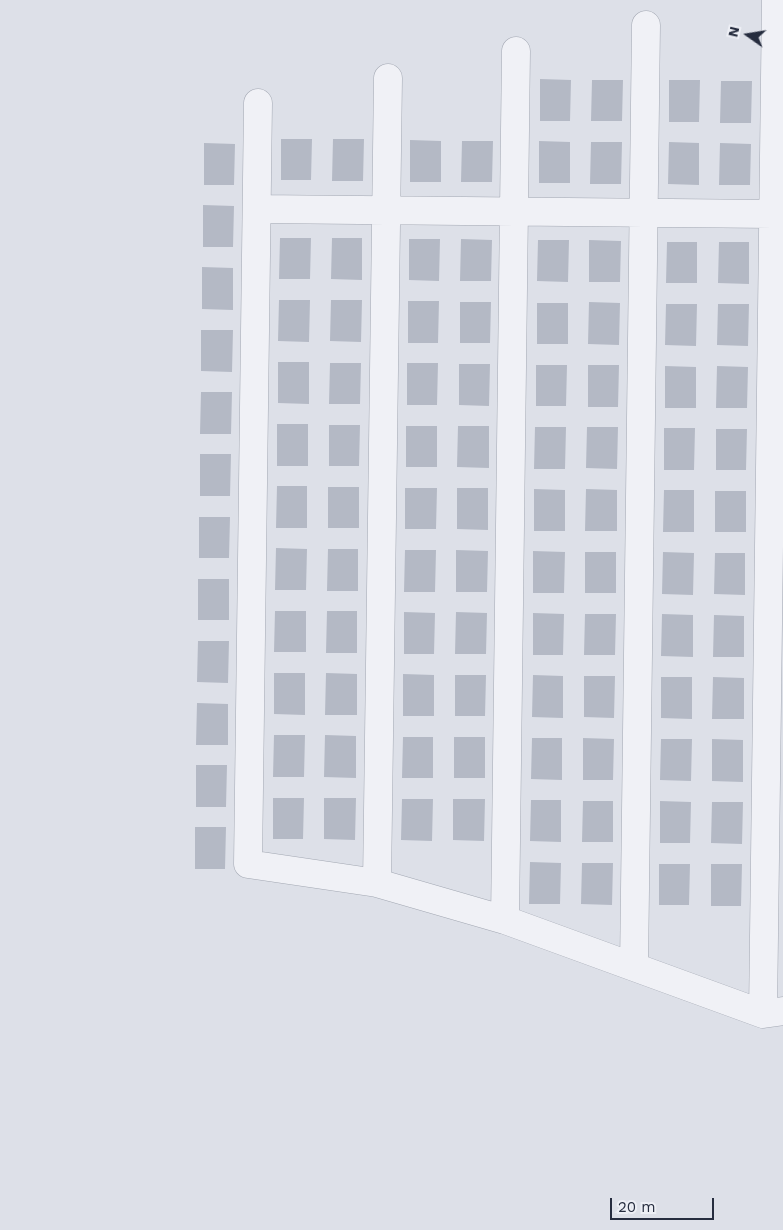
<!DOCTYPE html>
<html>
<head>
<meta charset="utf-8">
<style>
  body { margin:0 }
  #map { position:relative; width:783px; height:1230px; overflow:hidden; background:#dde0e8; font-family:"Work Sans",sans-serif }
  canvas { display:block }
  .north { position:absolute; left:723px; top:10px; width:50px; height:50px; -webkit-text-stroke:4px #edeff5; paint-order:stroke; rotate:283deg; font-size:14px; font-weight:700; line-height:20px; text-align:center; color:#262d3f }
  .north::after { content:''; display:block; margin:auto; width:18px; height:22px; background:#262d3f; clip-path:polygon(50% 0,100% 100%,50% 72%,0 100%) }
  .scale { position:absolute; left:610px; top:1198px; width:104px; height:22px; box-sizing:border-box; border:2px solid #262d3f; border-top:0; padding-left:6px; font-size:15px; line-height:18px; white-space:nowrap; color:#262d3f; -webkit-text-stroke:4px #edeff5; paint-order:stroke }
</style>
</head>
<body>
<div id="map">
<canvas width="783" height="1230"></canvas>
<div class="north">N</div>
<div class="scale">20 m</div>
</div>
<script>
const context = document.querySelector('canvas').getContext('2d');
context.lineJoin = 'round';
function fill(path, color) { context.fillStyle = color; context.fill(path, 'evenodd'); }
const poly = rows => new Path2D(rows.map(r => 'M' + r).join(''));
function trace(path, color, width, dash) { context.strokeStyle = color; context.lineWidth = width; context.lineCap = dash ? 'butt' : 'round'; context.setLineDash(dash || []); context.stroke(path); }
fill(poly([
  [540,79,571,80,570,121,540,121],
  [592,80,623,80,622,121,591,121],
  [669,80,700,80,699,122,669,122],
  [721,81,752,81,751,123,720,123],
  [281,139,312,139,311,180,281,180],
  [333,139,364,139,363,181,332,181],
  [410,140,441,141,441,182,410,182],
  [462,141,493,141,492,182,461,182],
  [539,141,570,142,570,183,539,183],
  [591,142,622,142,621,184,590,184],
  [669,142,699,143,699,185,668,184],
  [204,143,235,144,234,185,204,185],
  [720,143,751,144,750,185,719,185],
  [203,205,234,206,233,247,203,247],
  [280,238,311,238,310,279,279,279],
  [332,238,362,238,362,280,331,279],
  [409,239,440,239,439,281,409,280],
  [461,239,492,240,491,281,460,281],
  [538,240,569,240,568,282,537,281],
  [589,240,621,241,620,282,589,282],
  [667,242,697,242,697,283,666,283],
  [719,242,749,242,749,284,718,283],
  [202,267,233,268,233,310,202,309],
  [279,300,310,300,309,342,278,341],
  [331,300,362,300,361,342,330,341],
  [408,301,439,301,438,343,408,343],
  [460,302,491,302,490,343,460,343],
  [589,302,620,303,619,345,588,344],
  [537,303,568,303,568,344,537,344],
  [666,304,697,304,696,346,665,345],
  [718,304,749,304,748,346,717,345],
  [201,330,233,330,232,372,201,371],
  [278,362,309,362,309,404,278,403],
  [330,363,361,363,360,404,329,404],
  [407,363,438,363,437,405,407,405],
  [459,364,490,364,489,406,459,405],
  [536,365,567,365,566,406,536,406],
  [588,365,619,365,618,407,588,407],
  [665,366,696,367,696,408,665,408],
  [717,366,748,367,747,408,716,408],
  [201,392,232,392,231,434,200,434],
  [277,424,308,424,308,466,277,466],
  [329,425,360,425,359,466,329,466],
  [406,426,437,426,437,467,406,467],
  [458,426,489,426,489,468,457,467],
  [535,427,566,427,565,469,534,469],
  [587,427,618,427,617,469,586,468],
  [664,428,695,428,694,470,664,470],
  [716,429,747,429,746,470,716,470],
  [200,454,231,454,230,496,200,496],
  [277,486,307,486,307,528,276,528],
  [328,487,359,487,359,528,328,528],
  [405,488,437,488,436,529,405,529],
  [457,488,488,488,488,530,457,529],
  [534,489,565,490,565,531,534,531],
  [586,489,617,490,617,531,585,531],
  [664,490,694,490,694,532,663,532],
  [715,491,746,491,746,532,715,532],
  [199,517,230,517,229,558,199,558],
  [276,548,307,549,306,590,275,590],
  [328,549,358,549,358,591,327,591],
  [405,550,436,550,435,592,404,592],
  [456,550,488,551,487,592,456,592],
  [533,551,565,552,564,593,533,593],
  [585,552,616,552,616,593,585,593],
  [663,552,694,553,693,595,662,594],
  [715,553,745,553,745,595,714,594],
  [198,579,229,579,229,620,198,620],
  [275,611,306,611,306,652,274,652],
  [327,611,357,611,357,653,326,653],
  [404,612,435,613,434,654,404,654],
  [456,612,487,613,486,654,455,654],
  [533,613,564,614,563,655,533,655],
  [585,614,616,614,615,655,584,655],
  [662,614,693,615,693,657,661,656],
  [714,615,744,616,744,657,713,657],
  [198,641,229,641,228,683,197,682],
  [274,673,305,673,305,715,274,714],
  [326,673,357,674,357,715,325,715],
  [403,674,434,675,434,716,403,716],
  [455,675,486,675,485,716,455,716],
  [533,675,563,676,563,718,532,717],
  [584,676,615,676,614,718,584,717],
  [661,677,692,677,692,719,661,718],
  [713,677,744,678,744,719,712,719],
  [197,703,228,704,228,745,196,745],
  [274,735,305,735,304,777,273,777],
  [325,735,356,736,356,778,324,777],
  [403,737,433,737,433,778,402,778],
  [454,737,485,737,485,778,454,778],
  [532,738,562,738,562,780,531,779],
  [583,738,614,739,613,780,583,780],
  [661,739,692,739,691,781,660,780],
  [712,739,743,740,743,782,712,781],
  [196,765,227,765,226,807,196,807],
  [273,798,304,798,303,839,273,839],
  [324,798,356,798,355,840,324,839],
  [402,799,433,799,432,841,401,840],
  [453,799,485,799,484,841,453,840],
  [531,800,561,800,561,842,530,841],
  [583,801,613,801,613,842,582,842],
  [660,801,691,802,690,843,660,843],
  [712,802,743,802,742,844,711,843],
  [195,827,226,827,225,869,195,869],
  [530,862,561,863,560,904,529,904],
  [582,863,613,863,612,905,581,904],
  [659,864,690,864,689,905,659,905],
  [711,864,742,864,741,906,711,906]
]), '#b4b9c5');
const minor = poly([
  [258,103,248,864,377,883,505,920,763,1014,783,1011],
  [257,209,773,214],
  [377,883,388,78],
  [505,920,516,51],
  [634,967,646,25],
  [763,1014,776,0]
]);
trace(minor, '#a2a7b2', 29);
trace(minor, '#f0f1f6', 28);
</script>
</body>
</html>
